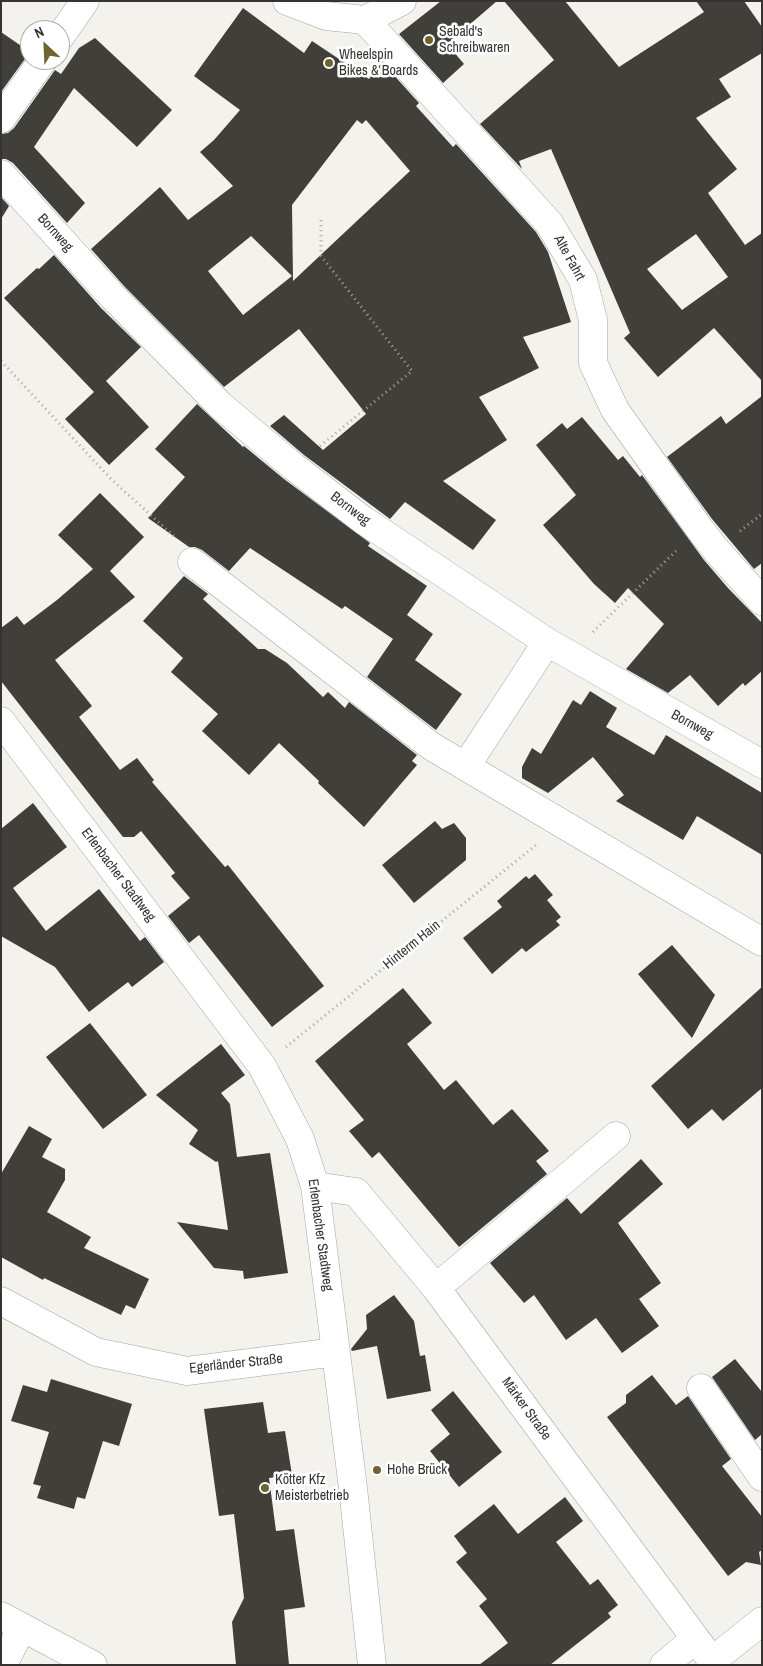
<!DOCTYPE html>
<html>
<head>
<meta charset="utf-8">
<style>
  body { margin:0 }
  #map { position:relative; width:763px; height:1666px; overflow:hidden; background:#f3f2ec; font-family:"Archivo Narrow",sans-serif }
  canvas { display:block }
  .frame { position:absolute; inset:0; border:2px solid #353432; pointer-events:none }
  .north { position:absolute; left:20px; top:20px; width:50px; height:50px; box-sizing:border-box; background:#fff; border:1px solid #aeaead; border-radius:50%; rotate:335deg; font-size:14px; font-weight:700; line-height:20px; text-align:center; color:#353432 }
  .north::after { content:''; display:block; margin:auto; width:18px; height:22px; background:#6f6431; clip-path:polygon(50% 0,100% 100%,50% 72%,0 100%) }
</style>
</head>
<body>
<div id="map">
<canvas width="763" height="1666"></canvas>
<div class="frame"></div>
<div class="north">N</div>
</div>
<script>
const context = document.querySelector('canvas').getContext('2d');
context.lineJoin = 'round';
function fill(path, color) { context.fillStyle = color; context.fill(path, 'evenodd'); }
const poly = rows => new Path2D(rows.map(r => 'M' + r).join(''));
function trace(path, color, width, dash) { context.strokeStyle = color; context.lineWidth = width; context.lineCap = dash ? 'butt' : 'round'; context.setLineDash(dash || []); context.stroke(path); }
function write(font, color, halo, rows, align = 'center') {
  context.font = font + ' "Archivo Narrow",sans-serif'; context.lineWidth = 5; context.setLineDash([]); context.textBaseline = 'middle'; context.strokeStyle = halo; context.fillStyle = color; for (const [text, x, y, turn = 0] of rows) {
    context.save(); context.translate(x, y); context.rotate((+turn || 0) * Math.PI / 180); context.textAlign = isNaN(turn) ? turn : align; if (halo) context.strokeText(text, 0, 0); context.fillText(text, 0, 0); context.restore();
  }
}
fill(poly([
  [441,1,497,1,447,44,464,64,443,83,399,34],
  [504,1,565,1,619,67,704,12,696,1,744,1,762,27,762,53,719,79,731,97,696,118,737,169,708,193,745,245,762,233,762,381,714,328,658,377,624,338,630,333,551,149,519,161,522,169,480,124,554,60],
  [696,234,728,277,682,310,647,269],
  [243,8,304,53,312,41,369,79,382,62,419,103,416,106,453,147,456,144,536,232,548,252,571,322,523,337,539,368,479,397,507,440,443,481,496,520,473,550,405,502,390,519,304,455,270,426,284,415,323,450,366,414,299,329,224,387,124,286,91,249,160,187,188,220,233,186,200,152,214,140,240,110,194,76],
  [357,120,362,124,366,120,410,171,293,281,292,205],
  [251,236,292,276,243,315,208,271],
  [1,32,30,52,1,92],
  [95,38,172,110,137,147,74,88,34,147,85,203,67,223,13,163,6,159,1,159,1,134,8,133,14,128,55,70,61,74,79,48],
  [1,197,9,206,1,219],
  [54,255,101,308,141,347,106,381,149,427,109,465,65,419,94,392,4,298,37,268,39,269],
  [762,396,762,563,754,569,712,519,667,457,721,416,726,424],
  [197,404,243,447,244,446,284,479,370,543,368,546,427,586,407,615,433,634,415,660,462,694,436,730,367,677,393,639,345,606,342,609,250,548,229,571,202,550,195,547,189,547,148,518,185,477,155,449],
  [582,417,618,460,623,456,640,477,642,475,704,560,728,588,762,623,762,671,745,686,743,683,718,706,690,675,668,693,626,669,664,624,628,588,615,603,594,584,543,525,576,495,536,445,562,423,567,429],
  [100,493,144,537,110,571,135,597,55,660,92,706,79,717,120,770,137,758,154,780,152,782,225,867,228,865,324,986,272,1027,199,935,189,943,168,916,190,898,171,876,175,873,141,831,134,837,123,837,1,681,1,628,17,616,24,625,57,600,93,569,58,535],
  [184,576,208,594,203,599,258,649,265,649,287,663,323,697,328,692,345,708,349,702,417,755,412,761,417,765,364,827,318,783,319,781,279,743,249,775,202,731,218,714,171,672,183,658,143,621],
  [590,691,617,708,606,727,654,755,666,735,762,793,762,855,697,816,683,840,616,801,624,795,593,757,548,793,522,778,522,767,532,748,541,754,573,700,581,705],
  [33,803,67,847,13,888,46,931,99,889,137,937,140,941,145,937,164,962,132,987,128,982,89,1012,55,967,1,936,1,829],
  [435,821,442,829,454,823,466,838,466,860,414,903,382,865],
  [535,874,553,895,547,900,561,917,556,921,560,925,526,952,522,948,492,974,463,938,502,907,497,901,526,876,529,879],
  [672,945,715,995,692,1038,638,974],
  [762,987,762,1088,723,1121,712,1109,688,1129,651,1086],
  [403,988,432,1023,407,1044,444,1090,456,1080,493,1125,512,1109,549,1151,536,1161,547,1174,459,1247,379,1152,372,1158,349,1131,364,1120,315,1061],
  [90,1023,147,1095,103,1129,46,1057],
  [221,1044,245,1075,221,1093,230,1104,237,1157,270,1153,288,1273,244,1279,243,1271,214,1268,177,1222,228,1230,218,1161,216,1162,189,1144,198,1130,156,1095],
  [29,1126,52,1139,42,1157,65,1169,65,1180,47,1212,91,1237,84,1248,149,1279,135,1309,126,1305,121,1315,44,1278,43,1280,1,1257,1,1174],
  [641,1159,663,1184,618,1223,661,1283,639,1299,659,1326,622,1353,596,1318,566,1340,534,1295,524,1303,490,1263,567,1198,581,1214],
  [394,1295,414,1321,420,1356,425,1355,431,1391,387,1399,377,1346,352,1351,351,1349,367,1329,366,1315],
  [735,1359,762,1392,762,1434,755,1440,712,1377],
  [652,1375,676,1405,688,1396,731,1459,722,1466,762,1517,762,1550,759,1552,761,1565,746,1562,728,1576,607,1417,626,1403,626,1395],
  [51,1379,132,1404,119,1446,103,1441,85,1499,77,1497,74,1509,37,1498,41,1486,33,1484,49,1432,11,1421,23,1385,47,1392],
  [453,1391,502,1452,459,1487,430,1451,450,1434,431,1410],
  [263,1402,268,1433,285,1431,292,1475,269,1478,276,1531,294,1529,305,1607,284,1610,289,1665,236,1665,232,1622,244,1598,234,1514,219,1516,204,1409],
  [565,1497,583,1521,556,1542,590,1585,598,1579,618,1605,608,1613,611,1617,550,1665,479,1665,508,1643,479,1606,487,1599,456,1562,467,1553,454,1536,494,1504,518,1534]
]), '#403f3a');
const minor = poly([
  [287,1,326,16,365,20,402,1],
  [365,20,549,223,583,280,593,320,593,363,615,410,699,528,716,550,762,601],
  [60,37,85,1],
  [1,119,43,60],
  [1,174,113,297,220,405,294,467,363,520,547,642,762,764],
  [192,562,431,746,762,942],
  [1,721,262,1066,300,1139,315,1186,353,1488,372,1665],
  [466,766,547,642],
  [315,1186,356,1192,436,1288,715,1665],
  [436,1288,616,1136],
  [1,1301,96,1352,187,1371,336,1352],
  [701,1388,762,1477],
  [1,1616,93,1665],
  [712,1661,762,1621],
  [3,1665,22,1627],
  [664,1665,695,1639]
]);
trace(minor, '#a6a5a0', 29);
trace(poly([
  [1,361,112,480,176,538],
  [320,446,412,371,321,256,321,217],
  [740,531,762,514],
  [593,632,678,549],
  [286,1047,536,845]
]), '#a6a5a0', 3, [1, 4]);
trace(minor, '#fff', 28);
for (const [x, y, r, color] of [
  [429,40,5,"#6f6431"],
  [329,63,5,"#6f6431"],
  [377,1470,5,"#6f6431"],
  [265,1488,5,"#6f6431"]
]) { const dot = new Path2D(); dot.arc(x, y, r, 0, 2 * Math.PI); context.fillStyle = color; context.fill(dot); trace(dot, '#fff', 2); }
write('14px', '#353432', '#fff', [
  ["Sebald's",439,32],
  ["Schreibwaren",439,48],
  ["Wheelspin",339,55],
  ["Bikes & Boards",339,71],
  ["Hohe Brück",387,1470],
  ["Kötter Kfz",275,1480],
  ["Meisterbetrieb",275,1496]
], 'left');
write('14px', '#353432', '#fff', [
  ["Bornweg",55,233,48],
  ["Alte Fahrt",569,258,61],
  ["Bornweg",350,509,37],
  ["Bornweg",692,725,29],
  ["Erlenbacher Stadtweg",118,875,53],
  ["Hinterm Hain",412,945,-39],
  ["Erlenbacher Stadtweg",320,1235,82],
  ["Egerländer Straße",236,1364,-6],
  ["Märker Straße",526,1409,54]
]);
</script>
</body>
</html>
